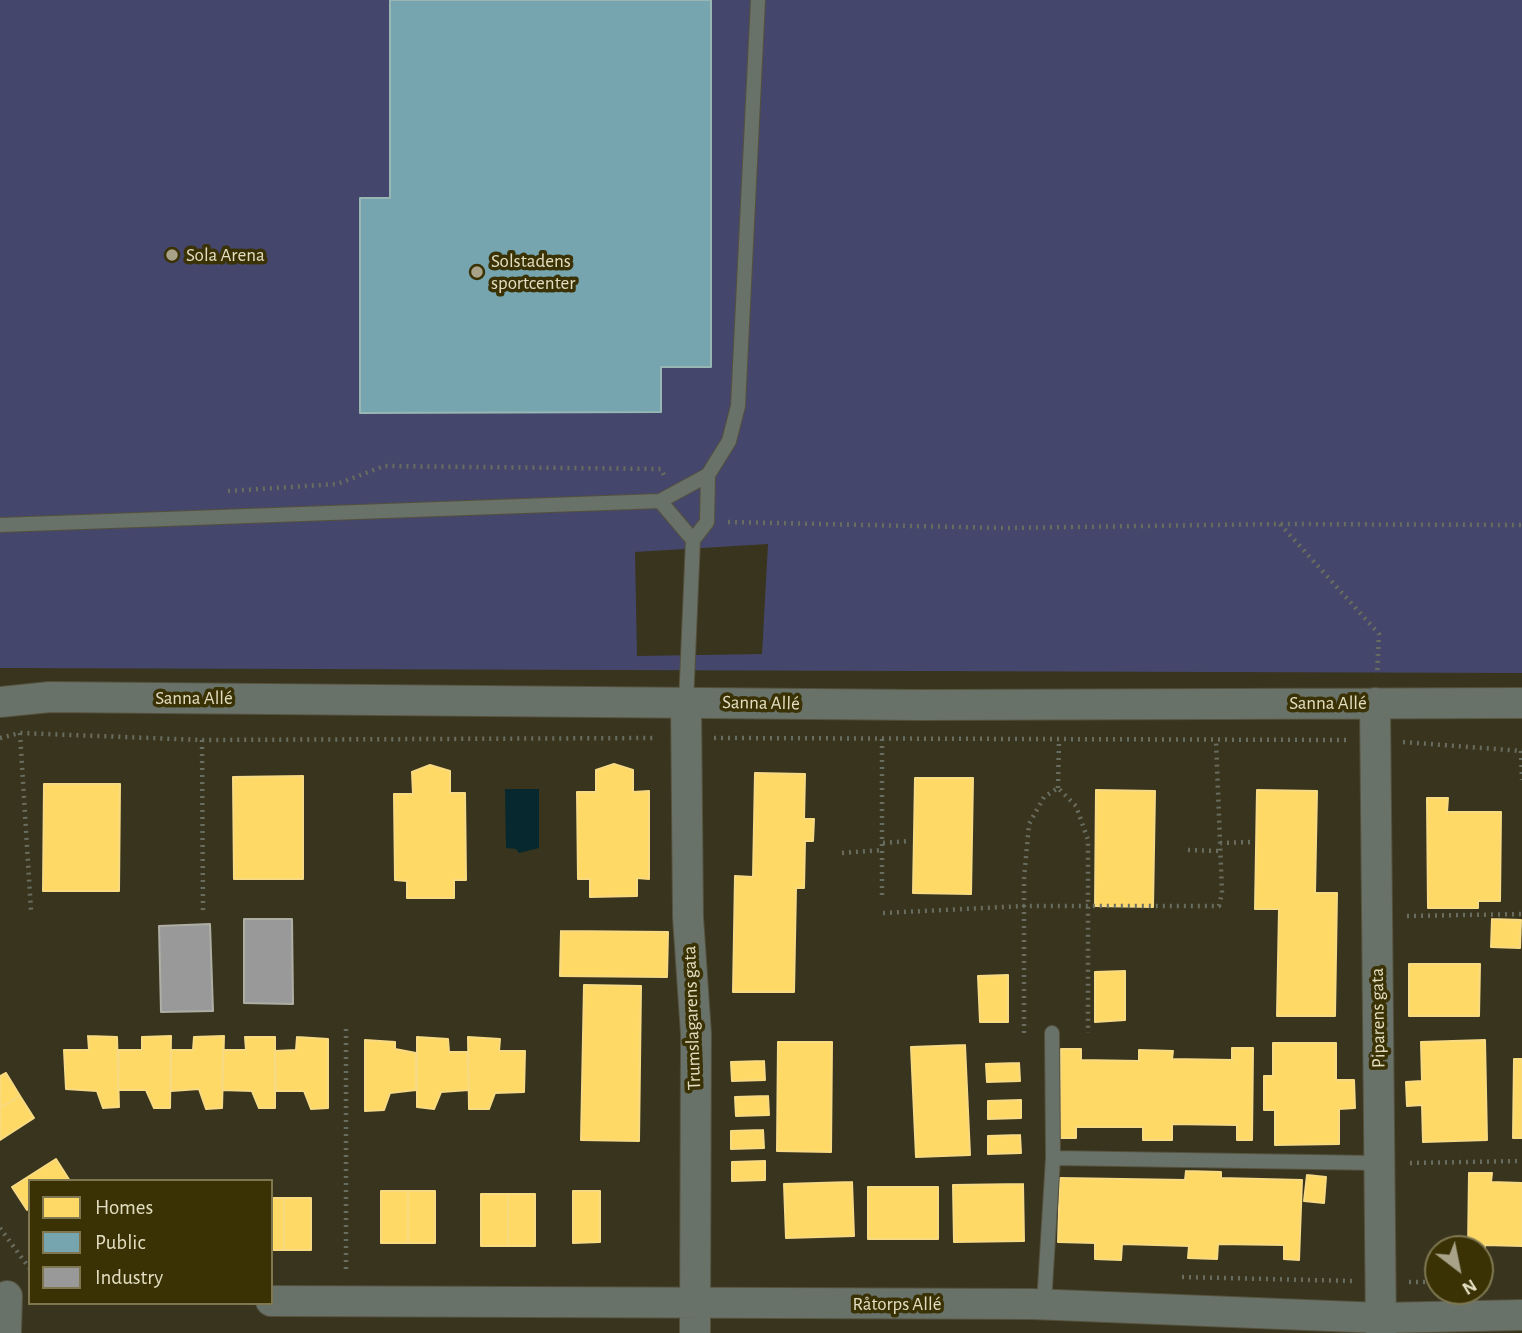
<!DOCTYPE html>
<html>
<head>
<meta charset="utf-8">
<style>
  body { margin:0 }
  #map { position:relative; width:1522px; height:1333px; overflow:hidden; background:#39341d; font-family:"Alegreya Sans",sans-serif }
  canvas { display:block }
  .legend { position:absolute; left:28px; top:1179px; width:245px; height:126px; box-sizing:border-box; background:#3a3205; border:2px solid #7e7750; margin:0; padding:9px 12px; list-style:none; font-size:21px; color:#e3dec1 }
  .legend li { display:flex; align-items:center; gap:14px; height:35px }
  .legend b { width:35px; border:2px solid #7e7750 }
  .north { position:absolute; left:1424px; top:1235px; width:70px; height:70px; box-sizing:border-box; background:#3a3205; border:2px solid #7e7750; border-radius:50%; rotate:148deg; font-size:19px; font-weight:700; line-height:28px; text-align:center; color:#e3dec1 }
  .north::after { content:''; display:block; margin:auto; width:24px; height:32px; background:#a8a288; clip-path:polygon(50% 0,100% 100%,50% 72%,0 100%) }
</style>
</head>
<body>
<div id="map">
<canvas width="1522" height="1333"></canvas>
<ul class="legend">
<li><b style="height:19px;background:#ffd966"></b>Homes</li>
<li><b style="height:19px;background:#76a5af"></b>Public</li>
<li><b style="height:19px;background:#999"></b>Industry</li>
</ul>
<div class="north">N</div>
</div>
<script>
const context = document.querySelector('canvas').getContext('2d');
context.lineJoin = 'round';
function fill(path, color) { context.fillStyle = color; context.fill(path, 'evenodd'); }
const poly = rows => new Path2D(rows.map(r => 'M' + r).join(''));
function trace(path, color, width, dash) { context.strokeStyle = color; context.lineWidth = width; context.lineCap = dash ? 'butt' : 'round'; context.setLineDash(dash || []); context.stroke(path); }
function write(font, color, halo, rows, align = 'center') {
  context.font = font + ' "Alegreya Sans",sans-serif'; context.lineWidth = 7; context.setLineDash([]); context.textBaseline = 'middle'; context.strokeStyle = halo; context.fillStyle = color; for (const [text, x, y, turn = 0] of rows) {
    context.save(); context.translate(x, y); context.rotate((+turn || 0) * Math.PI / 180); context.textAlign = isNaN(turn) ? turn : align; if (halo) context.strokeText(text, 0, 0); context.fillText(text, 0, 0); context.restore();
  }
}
fill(poly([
  [0,0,1522,0,1522,673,0,668],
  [768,544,762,654,637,656,635,552]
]), '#44476b');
fill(poly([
  [505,789,539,789,539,848,519,853,516,849,506,848]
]), '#07282e');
const homes = poly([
  [614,764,633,770,633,792,649,791,649,879,637,878,637,896,590,897,590,879,578,879,577,792,596,792,596,770,614,764],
  [430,765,450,771,450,793,465,793,466,880,454,880,454,898,407,898,407,881,395,880,394,794,413,794,412,772,430,765],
  [755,773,805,774,804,819,814,819,813,841,805,841,804,888,796,888,794,992,733,992,735,876,753,877,755,773],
  [303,776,303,879,234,879,233,777,303,776],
  [915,778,973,778,971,894,913,893,915,778],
  [44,784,120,784,119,891,43,891,44,784],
  [1096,790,1155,791,1153,907,1095,906,1096,790],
  [1257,790,1317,791,1315,893,1337,893,1335,1016,1277,1016,1279,909,1255,909,1257,790],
  [1427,798,1448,798,1447,812,1501,812,1500,901,1478,901,1478,908,1428,908,1427,798],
  [1492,919,1521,920,1520,948,1491,947,1492,919],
  [561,931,668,932,667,977,560,976,561,931],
  [1409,964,1480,964,1479,1016,1409,1016,1409,964],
  [1125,971,1125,1020,1095,1022,1095,972,1125,971],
  [1008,975,1008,1022,980,1022,978,976,1008,975],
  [584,985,641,986,639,1141,581,1140,584,985],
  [88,1036,117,1037,119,1107,103,1108,97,1091,66,1089,64,1050,89,1050,88,1036],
  [171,1036,170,1108,154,1108,146,1090,118,1090,119,1050,142,1050,142,1037,171,1036],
  [224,1036,222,1108,206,1109,199,1089,171,1091,171,1050,193,1050,194,1037,224,1036],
  [245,1037,275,1037,275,1108,259,1108,252,1091,222,1090,223,1050,246,1050,245,1037],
  [297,1037,328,1039,328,1108,311,1109,304,1091,276,1091,275,1051,296,1050,297,1037],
  [417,1037,448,1039,449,1052,467,1052,469,1090,441,1092,434,1109,417,1107,417,1037],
  [468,1037,500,1039,499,1051,525,1051,524,1092,495,1093,489,1109,469,1109,468,1037],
  [365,1040,395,1042,395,1049,416,1053,416,1090,390,1093,384,1110,365,1111,365,1040],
  [1485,1040,1487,1140,1423,1142,1422,1105,1407,1106,1406,1082,1422,1081,1421,1042,1485,1040],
  [778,1042,832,1042,831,1152,777,1151,778,1042],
  [1273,1043,1336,1043,1336,1080,1354,1080,1355,1108,1339,1109,1339,1144,1275,1145,1275,1110,1264,1110,1264,1076,1273,1076,1273,1043],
  [965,1045,970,1155,916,1157,911,1047,965,1045],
  [1232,1048,1253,1048,1252,1140,1237,1140,1237,1125,1172,1124,1172,1140,1143,1140,1143,1127,1076,1127,1076,1138,1060,1138,1061,1049,1081,1049,1081,1060,1139,1061,1139,1050,1173,1051,1172,1059,1232,1060,1232,1048],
  [1514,1059,1522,1059,1522,1138,1513,1138,1514,1059],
  [764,1061,765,1080,732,1081,731,1062,764,1061],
  [1019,1063,1020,1081,987,1082,986,1064,1019,1063],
  [6,1073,20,1096,0,1108,0,1076,6,1073],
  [20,1096,34,1118,0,1140,0,1108,20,1096],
  [768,1096,769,1115,736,1116,735,1097,768,1096],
  [1021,1100,1021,1118,988,1119,988,1101,1021,1100],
  [763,1130,764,1148,731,1149,731,1131,763,1130],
  [1020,1135,1021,1153,988,1154,988,1136,1020,1135],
  [56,1159,70,1181,30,1181,30,1208,27,1210,12,1187,56,1159],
  [765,1161,765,1180,732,1181,732,1162,765,1161],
  [1186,1171,1221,1172,1221,1178,1302,1180,1299,1260,1284,1259,1284,1245,1218,1244,1217,1259,1188,1258,1189,1246,1122,1244,1121,1260,1095,1259,1095,1243,1058,1242,1060,1178,1185,1180,1186,1171],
  [1469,1173,1492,1173,1491,1182,1522,1183,1522,1246,1485,1245,1484,1264,1480,1264,1480,1249,1468,1249,1469,1173],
  [1307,1175,1326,1177,1324,1203,1304,1201,1307,1175],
  [852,1182,854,1236,786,1238,784,1184,852,1182],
  [1023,1184,1024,1241,954,1242,953,1185,1023,1184],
  [868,1187,938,1187,938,1239,868,1239,868,1187],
  [381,1191,408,1191,408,1243,381,1243,381,1191],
  [408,1191,435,1191,435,1243,408,1243,408,1191],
  [573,1191,600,1191,600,1242,573,1243,573,1191],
  [481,1194,508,1194,508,1246,481,1246,481,1194],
  [508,1194,535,1194,535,1246,508,1246,508,1194],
  [271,1198,284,1198,284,1250,271,1250,271,1198],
  [284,1198,311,1198,311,1250,284,1250,284,1198]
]);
fill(homes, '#ffd966');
trace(homes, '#f7da81', 2);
const public = poly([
  [390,0,711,0,711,367,661,367,661,412,360,413,360,198,390,198,390,0]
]);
fill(public, '#76a5af');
trace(public, '#97b6b4', 2);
const industry = poly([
  [244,919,292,919,293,1004,244,1003,244,919],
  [210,924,213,1011,161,1012,159,926,210,924]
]);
fill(industry, '#999');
trace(industry, '#afaea5', 2);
const service = poly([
  [660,501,708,475,729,441,738,406,758,0],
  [0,525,660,501,693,540,686,703],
  [693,540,707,522,708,475],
  [1052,1033,1053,1158],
  [1044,1304,1053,1158,1377,1163]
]);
const minor = poly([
  [0,702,50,697,920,705,1522,703],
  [686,703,688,917,696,1034,695,1333],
  [1375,703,1381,1333],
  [271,1301,1032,1304,1381,1318,1522,1315],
  [6,1333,7,1296]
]);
trace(service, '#55513d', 16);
trace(minor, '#55513d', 32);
trace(poly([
  [228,491,337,484,384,466,661,469,664,475],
  [728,522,1004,528,1280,524,1522,525],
  [1280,524,1379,634,1377,675],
  [20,733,31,911],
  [0,738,20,733,202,740,656,738],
  [714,738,1346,740],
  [882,739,882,898],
  [202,740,203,912],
  [1403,742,1522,751],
  [1521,751,1522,780],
  [1058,788,1059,739],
  [883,843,910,841],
  [1220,843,1253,842],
  [1188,850,1220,851],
  [842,853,882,850],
  [883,913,1024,906,1219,906,1222,893,1216,740],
  [1407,916,1522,914],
  [346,1029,346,1273],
  [1024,1033,1024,879,1029,824,1044,797,1058,788,1076,806,1088,840,1088,1033],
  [1410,1163,1522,1161],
  [0,1228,30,1269],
  [1182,1277,1352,1281],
  [1409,1282,1438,1282]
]), '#696d5f', 4.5, [2, 5]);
trace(service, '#697269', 14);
trace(minor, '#697269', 30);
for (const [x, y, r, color] of [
  [172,255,7,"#a8a288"],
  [477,272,7,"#a8a288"]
]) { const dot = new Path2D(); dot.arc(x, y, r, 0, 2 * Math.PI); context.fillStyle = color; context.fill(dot); trace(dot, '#3a3205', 2.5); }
write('19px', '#e3dec1', '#3a3205', [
  ["Sola Arena",186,255],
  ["Solstadens",491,261],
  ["sportcenter",491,283]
], 'left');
write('19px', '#e3dec1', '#3a3205', [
  ["Sanna Allé",194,698],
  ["Sanna Allé",761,703,1],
  ["Sanna Allé",1328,703],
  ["Trumslagarens gata",692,1018,-92],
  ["Piparens gata",1378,1018,-91],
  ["Råtorps Allé",897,1304]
]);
</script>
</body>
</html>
